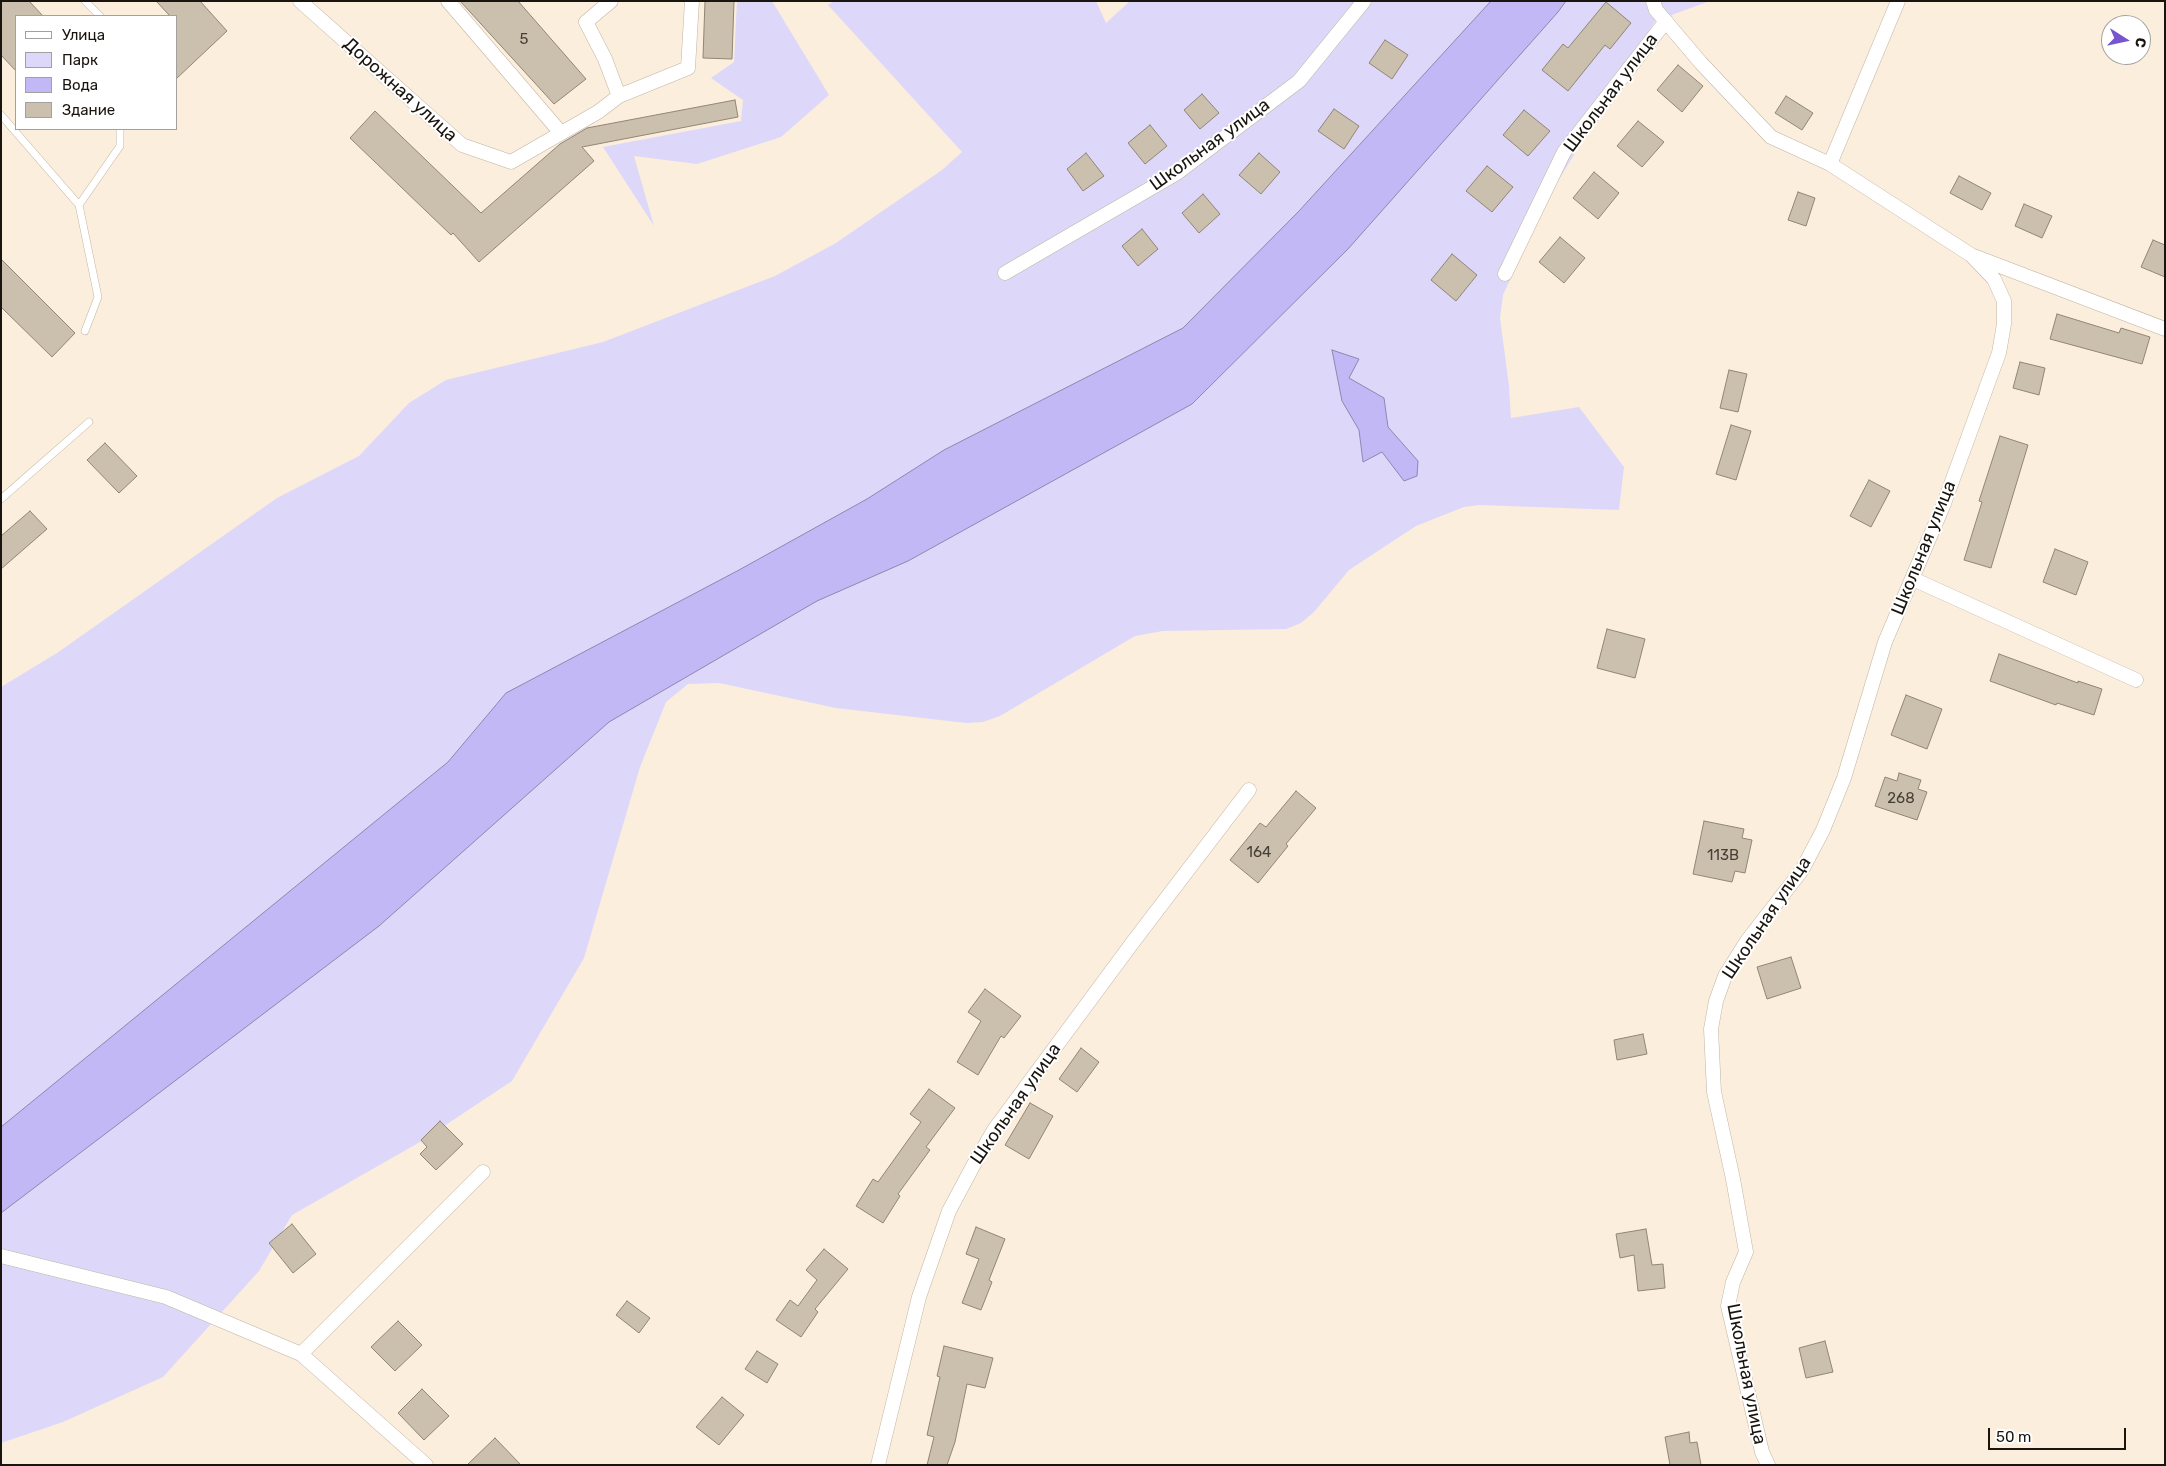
<!DOCTYPE html>
<html>
<head>
<meta charset="utf-8">
<style>
  body { margin:0 }
  #map { position:relative; width:2166px; height:1466px; overflow:hidden; background:#fbeedc; font-family:Rubik,sans-serif }
  canvas { display:block }
  .frame { position:absolute; inset:0; border:2px solid #19140e; pointer-events:none }
  .legend { position:absolute; left:15px; top:15px; width:162px; height:115px; box-sizing:border-box; background:#fff; border:1px solid #a3a19f; margin:0; padding:6px 9px; list-style:none; font-size:15px; color:#19140e }
  .legend li { display:flex; align-items:center; gap:10px; height:25px }
  .legend b { width:25px; border:1px solid #a3a19f }
  .north { position:absolute; left:2101px; top:15px; width:50px; height:50px; box-sizing:border-box; background:#fff; border:1px solid #a3a19f; border-radius:50%; rotate:100deg; font-size:14px; font-weight:700; line-height:20px; text-align:center; color:#19140e }
  .north::after { content:''; display:block; margin:auto; width:18px; height:22px; background:#7755cf; clip-path:polygon(50% 0,100% 100%,50% 72%,0 100%) }
  .scale { position:absolute; left:1988px; top:1428px; width:138px; height:22px; box-sizing:border-box; border:2px solid #19140e; border-top:0; padding-left:6px; font-size:15px; line-height:18px; white-space:nowrap; color:#19140e; -webkit-text-stroke:4px #fff; paint-order:stroke }
</style>
</head>
<body>
<div id="map">
<canvas width="2166" height="1466"></canvas>
<div class="frame"></div>
<ul class="legend">
<li><b style="height:6px;background:#fff"></b>Улица</li>
<li><b style="height:14px;background:#ddd8f9"></b>Парк</li>
<li><b style="height:14px;background:#c2b8f5"></b>Вода</li>
<li><b style="height:14px;background:#cbbfad"></b>Здание</li>
</ul>
<div class="north">С</div>
<div class="scale">50 m</div>
</div>
<script>
const context = document.querySelector('canvas').getContext('2d');
context.lineJoin = 'round';
function fill(path, color) { context.fillStyle = color; context.fill(path, 'evenodd'); }
const poly = rows => new Path2D(rows.map(r => 'M' + r).join(''));
function trace(path, color, width, dash) { context.strokeStyle = color; context.lineWidth = width; context.lineCap = dash ? 'butt' : 'round'; context.setLineDash(dash || []); context.stroke(path); }
function write(font, color, halo, rows, align = 'center') {
  context.font = font + ' Rubik,sans-serif'; context.lineWidth = 4; context.setLineDash([]); context.textBaseline = 'middle'; context.strokeStyle = halo; context.fillStyle = color; for (const [text, x, y, turn = 0] of rows) {
    context.save(); context.translate(x, y); context.rotate((+turn || 0) * Math.PI / 180); context.textAlign = isNaN(turn) ? turn : align; if (halo) context.strokeText(text, 0, 0); context.fillText(text, 0, 0); context.restore();
  }
}
fill(poly([
  [737,1,772,1,829,95,781,137,697,164,634,156,654,226,603,147,741,121,743,100,711,78,734,62],
  [834,1,1096,1,1106,23,1130,1,1710,1,1655,21,1549,196,1503,295,1500,318,1509,386,1511,418,1579,407,1624,467,1619,510,1479,505,1464,507,1416,526,1349,570,1314,612,1301,623,1286,629,1163,631,1135,636,1000,716,983,722,966,723,836,708,719,683,688,684,666,702,640,767,584,958,512,1081,420,1142,292,1215,259,1271,163,1377,63,1422,1,1443,1,687,57,653,277,498,359,456,409,403,446,380,603,342,775,276,836,243,942,170,962,152,828,5]
]), '#ddd8f9');
const water = poly([
  [1491,1,1566,1,1558,12,1348,249,1192,404,908,561,817,601,609,722,379,926,1,1213,1,1127,448,762,506,693,739,570,867,499,944,450,1183,328,1299,211,1491,1],
  [1332,350,1359,359,1349,378,1384,398,1388,427,1418,461,1417,476,1404,481,1382,452,1363,462,1359,430,1342,401,1332,350]
]);
fill(water, '#c2b8f5');
trace(water, '#8f87b0', 1);
const building = poly([
  [1,1,29,1,43,16,16,16,16,71,1,55,1,1],
  [156,1,200,1,227,31,176,79,176,16,170,16,156,1],
  [460,1,518,1,586,79,554,104,460,1],
  [705,1,734,1,732,59,703,58,705,1],
  [1606,2,1631,23,1610,49,1605,45,1568,91,1542,70,1563,44,1568,48,1606,2],
  [1385,40,1408,55,1392,79,1369,63,1385,40],
  [1678,65,1703,86,1682,112,1657,90,1678,65],
  [1202,94,1219,113,1200,129,1184,110,1202,94],
  [1786,96,1813,113,1802,130,1775,113,1786,96],
  [735,100,738,117,582,147,594,161,479,262,453,233,451,235,350,138,375,111,481,213,560,144,587,128,735,100],
  [1334,109,1359,126,1344,149,1318,131,1334,109],
  [1524,110,1550,131,1528,156,1503,135,1524,110],
  [1638,121,1664,142,1642,167,1617,146,1638,121],
  [1150,125,1167,146,1145,164,1128,143,1150,125],
  [1086,153,1104,176,1083,191,1067,169,1086,153],
  [1259,153,1280,172,1261,194,1239,175,1259,153],
  [1487,166,1513,187,1492,212,1466,191,1487,166],
  [1594,172,1619,193,1598,219,1573,198,1594,172],
  [1959,176,1991,193,1982,210,1950,193,1959,176],
  [1798,192,1815,198,1806,226,1788,220,1798,192],
  [1203,194,1220,214,1199,233,1182,213,1203,194],
  [2024,204,2052,216,2042,238,2015,226,2024,204],
  [1142,229,1158,249,1138,266,1122,246,1142,229],
  [1560,237,1585,258,1564,283,1539,262,1560,237],
  [2153,240,2165,245,2165,277,2141,267,2153,240],
  [1452,254,1477,275,1456,301,1431,280,1452,254],
  [1,259,75,333,52,357,1,307,1,259],
  [2057,314,2119,333,2121,328,2150,337,2142,364,2050,339,2057,314],
  [2020,362,2045,368,2039,395,2013,388,2020,362],
  [1729,370,1747,374,1738,412,1720,408,1729,370],
  [1731,425,1751,431,1736,480,1716,474,1731,425],
  [2000,436,2028,445,1991,568,1964,560,1982,502,1979,501,2000,436],
  [105,443,137,476,119,493,87,460,105,443],
  [1869,480,1890,491,1871,527,1850,516,1869,480],
  [30,511,47,529,1,569,1,536,30,511],
  [2055,549,2088,562,2076,595,2043,582,2055,549],
  [1607,629,1645,639,1635,678,1597,668,1607,629],
  [1999,654,2078,683,2078,681,2102,689,2094,715,2057,703,2056,705,1990,681,1999,654],
  [1906,695,1942,709,1927,749,1891,735,1906,695],
  [1899,773,1921,780,1918,789,1927,792,1917,820,1875,806,1885,777,1897,781,1899,773],
  [1296,791,1316,808,1286,844,1288,846,1258,883,1230,860,1260,823,1266,827,1296,791],
  [1704,821,1744,829,1742,838,1752,840,1745,873,1735,871,1732,882,1693,874,1704,821],
  [1791,957,1801,988,1767,999,1757,967,1791,957],
  [985,989,1021,1016,1004,1038,1001,1036,978,1075,957,1062,981,1021,968,1012,985,989],
  [1643,1034,1647,1054,1617,1060,1614,1040,1643,1034],
  [1081,1048,1099,1062,1077,1092,1059,1079,1081,1048],
  [929,1089,955,1108,926,1147,930,1150,898,1194,900,1196,883,1223,856,1206,873,1179,878,1182,921,1122,910,1114,929,1089],
  [1030,1103,1053,1116,1029,1159,1005,1145,1030,1103],
  [440,1121,463,1144,436,1170,420,1154,427,1147,421,1140,440,1121],
  [292,1224,316,1254,293,1273,269,1243,292,1224],
  [976,1227,1005,1239,989,1280,992,1282,981,1310,962,1303,979,1259,966,1254,976,1227],
  [1646,1229,1652,1265,1663,1264,1665,1288,1638,1291,1634,1255,1620,1258,1616,1234,1646,1229],
  [824,1249,848,1269,815,1309,818,1312,801,1337,776,1320,790,1300,798,1306,817,1280,806,1270,824,1249],
  [627,1301,650,1318,639,1333,616,1315,627,1301],
  [398,1321,422,1345,395,1371,371,1347,398,1321],
  [1825,1341,1833,1372,1806,1378,1799,1348,1825,1341],
  [944,1346,993,1358,985,1388,967,1384,955,1442,947,1465,927,1465,934,1437,927,1435,940,1377,937,1376,944,1346],
  [757,1351,778,1364,767,1383,745,1369,757,1351],
  [422,1389,449,1416,424,1440,398,1413,422,1389],
  [722,1397,744,1415,719,1445,696,1427,722,1397],
  [1689,1432,1690,1443,1697,1442,1701,1465,1670,1465,1665,1437,1689,1432],
  [495,1438,521,1465,467,1465,495,1438]
]);
fill(building, '#cbbfad');
trace(building, '#918575', 1);
const service = poly([
  [85,1,100,16],
  [1,115,79,205,98,297,85,331],
  [79,205,120,146,120,129],
  [1,499,89,422]
]);
const minor = poly([
  [300,1,462,145,511,162,598,112,619,96,688,68,692,1],
  [448,1,561,133],
  [611,1,586,22,605,59,619,96],
  [1653,1,1656,10,1701,63,1771,137,1830,164,1971,255,2165,329],
  [1830,164,1898,1],
  [1005,273,1177,173,1299,81,1364,1],
  [1505,274,1564,152,1666,21],
  [1913,579,2136,680],
  [1,1256,166,1297,301,1354,426,1465],
  [301,1354,483,1172],
  [878,1465,919,1297,949,1211,973,1166,994,1130,1133,942,1249,790],
  [1768,1465,1762,1452,1728,1306,1733,1282,1746,1252,1733,1179,1714,1092,1711,1029,1716,1001,1725,976,1747,941,1802,870,1823,830,1844,778,1885,642,1943,506,1999,353,2004,324,2004,301,1994,279,1971,255]
]);
trace(service, '#c1b4a3', 8);
trace(minor, '#c1b4a3', 15);
trace(service, '#fff', 7);
trace(minor, '#fff', 14);
write('15px', '#463f36', null, [
  ["5",524,40],
  ["268",1901,799],
  ["164",1259,853],
  ["113В",1723,856]
]);
write('18px', '#19140e', '#fff', [
  ["Дорожная улица",400,90,42],
  ["Школьная улица",1611,93,-53],
  ["Школьная улица",1210,145,-36],
  ["Школьная улица",1924,548,-68],
  ["Школьная улица",1767,918,-56],
  ["Школьная улица",1016,1104,-55],
  ["Школьная улица",1746,1374,79]
]);
</script>
</body>
</html>
